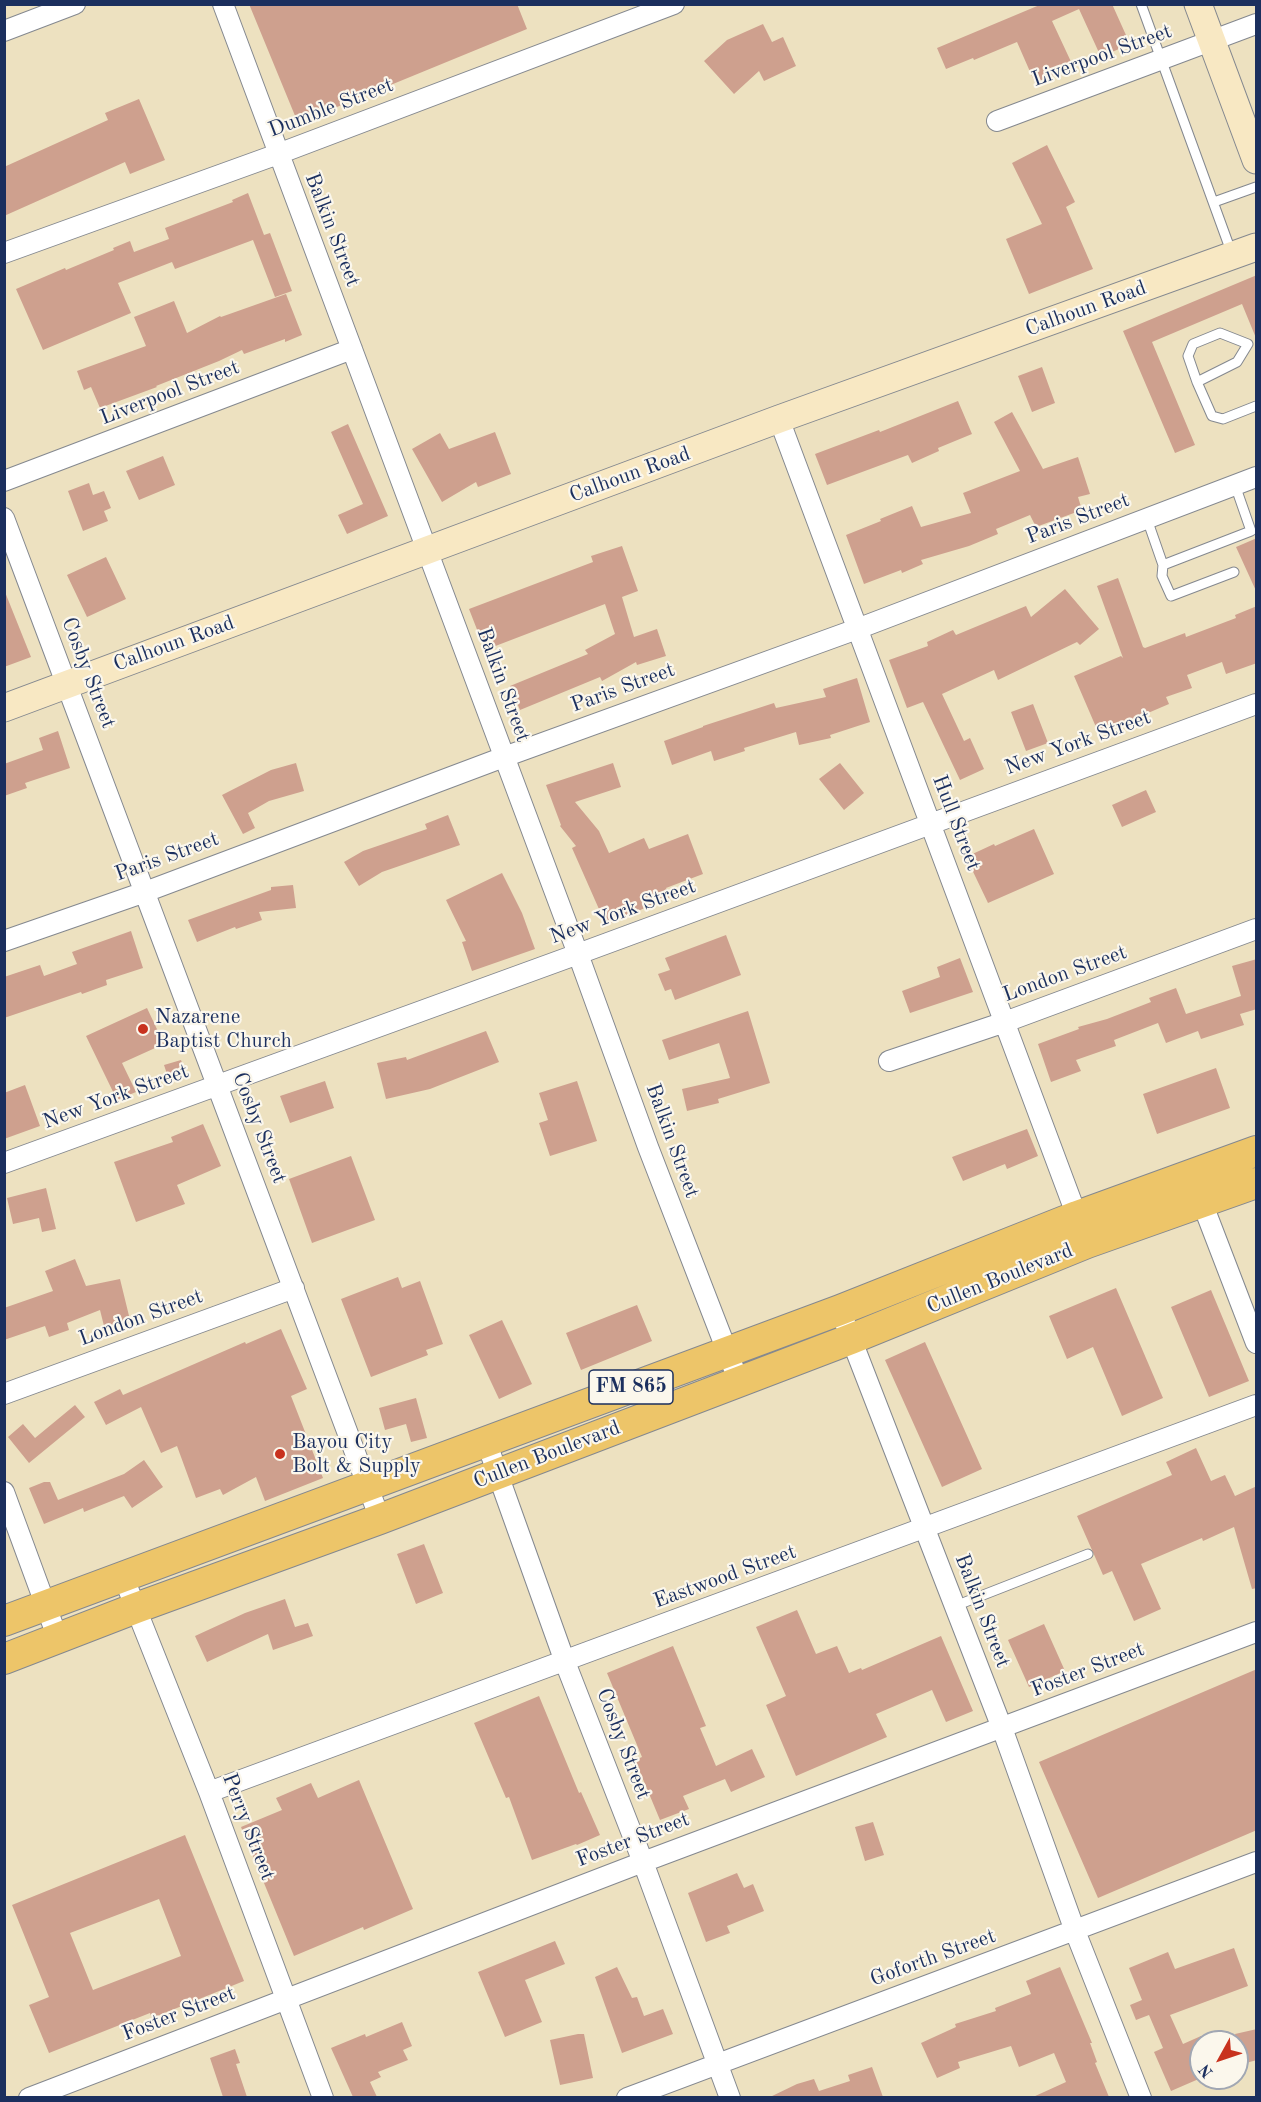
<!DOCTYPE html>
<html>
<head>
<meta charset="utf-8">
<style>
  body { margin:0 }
  #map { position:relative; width:1261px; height:2102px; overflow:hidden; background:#ede1c0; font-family:"Old Standard TT",serif }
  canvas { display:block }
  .frame { position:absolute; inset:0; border:6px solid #1b2f5e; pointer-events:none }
  .north { position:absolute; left:1189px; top:2030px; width:60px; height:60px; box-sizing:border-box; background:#fbf7ec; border:2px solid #a1a7b3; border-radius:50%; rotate:230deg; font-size:16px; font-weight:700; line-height:24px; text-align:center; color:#1b2f5e }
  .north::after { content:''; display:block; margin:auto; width:21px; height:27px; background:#c8321e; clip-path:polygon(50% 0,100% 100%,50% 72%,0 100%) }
</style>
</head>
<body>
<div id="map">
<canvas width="1261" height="2102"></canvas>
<div class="frame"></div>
<div class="north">N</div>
</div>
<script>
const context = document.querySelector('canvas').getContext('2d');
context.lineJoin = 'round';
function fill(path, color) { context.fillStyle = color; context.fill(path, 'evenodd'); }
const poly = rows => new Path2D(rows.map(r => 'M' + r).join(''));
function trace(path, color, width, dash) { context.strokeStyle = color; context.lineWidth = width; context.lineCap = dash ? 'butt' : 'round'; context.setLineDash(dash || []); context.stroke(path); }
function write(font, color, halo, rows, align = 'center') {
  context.font = font + ' "Old Standard TT",serif'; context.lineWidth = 4.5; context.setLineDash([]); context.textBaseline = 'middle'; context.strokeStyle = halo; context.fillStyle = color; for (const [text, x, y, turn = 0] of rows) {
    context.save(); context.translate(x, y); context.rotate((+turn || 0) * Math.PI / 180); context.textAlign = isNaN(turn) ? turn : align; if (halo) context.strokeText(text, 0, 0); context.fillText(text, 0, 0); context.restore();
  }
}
fill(poly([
  [249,4,517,4,527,29,298,123],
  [1042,4,1112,4,1130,44,1101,57,1079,9,1052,21,1073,66,1035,83,1017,42,974,60,973,58,946,69,937,48],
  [763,24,772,42,783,37,796,66,764,81,759,71,734,94,704,61,727,40],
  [139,99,165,160,130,174,125,162,4,216,4,167,108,120,105,113],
  [1047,145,1075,202,1066,207,1093,269,1029,294,1006,239,1042,224,1012,163],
  [248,193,264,235,270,233,292,291,275,297,253,240,175,269,172,262,118,283,131,313,43,350,16,289,65,268,66,270,114,250,113,248,130,241,134,252,169,239,165,228,233,202,232,200],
  [1257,275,1256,338,1242,304,1152,342,1195,445,1175,453,1123,331],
  [286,294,302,335,285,342,285,339,244,354,242,350,219,361,156,386,157,387,100,408,91,387,84,390,77,371,146,346,134,317,174,301,187,333,220,316,221,317],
  [1042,367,1055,403,1032,412,1018,376],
  [958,401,972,434,938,448,939,451,912,463,908,455,827,485,815,454,879,430,880,432],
  [1012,412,1043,469,1078,457,1090,494,1078,497,1082,510,1036,527,1030,515,996,529,998,534,969,546,921,560,923,564,902,573,901,570,864,584,846,535,881,521,880,519,912,506,921,527,971,513,963,493,1020,471,994,422],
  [348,424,388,516,347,534,338,515,363,504,331,432],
  [495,432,511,474,478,487,476,482,442,502,412,449,440,433,449,449],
  [163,456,175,485,139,500,126,471],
  [89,483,93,495,104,491,111,508,104,511,108,521,83,531,68,491],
  [1257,538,1257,593,1236,547],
  [622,546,638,591,622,597,634,637,657,629,666,656,637,665,636,662,602,681,600,677,520,710,510,686,588,654,585,650,615,634,605,604,485,650,469,609,593,562,591,556],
  [106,557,126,599,87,617,67,575],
  [1118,578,1143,647,1145,648,1185,633,1186,637,1236,618,1235,615,1257,606,1257,663,1226,674,1222,662,1187,675,1192,688,1166,697,1169,704,1099,734,1074,676,1121,656,1123,658,1097,586],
  [1065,589,1099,629,1080,645,1077,642,998,680,994,670,942,694,964,741,970,738,984,769,960,780,923,702,907,708,889,660,928,646,927,642,953,630,956,635,1026,606,1031,617],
  [5,592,31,657,4,667,4,593],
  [857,678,870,722,830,735,831,738,799,745,796,732,744,748,745,751,714,761,711,751,672,765,664,741,703,727,703,726,774,703,776,708,826,697,823,689],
  [1033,704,1048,743,1026,751,1011,712],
  [58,731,70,768,25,783,27,788,4,796,4,764,43,750,39,738],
  [296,763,304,791,269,801,248,813,255,828,243,834,222,795,271,770],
  [613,763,621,787,575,802,599,831,609,853,644,838,649,849,688,834,703,874,666,888,670,897,606,925,572,848,576,846,560,826,561,825,546,785],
  [840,763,864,793,844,810,819,779],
  [1146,790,1156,812,1122,827,1112,805],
  [448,815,460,845,382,872,359,886,344,862,363,851,427,829,425,824],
  [1034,829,1054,874,988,903,966,857,994,844,995,846],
  [502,873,522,913,535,949,472,971,462,942,466,941,446,900],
  [293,885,296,908,259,912,262,920,236,929,235,927,197,942,188,920,271,890,271,887],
  [131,931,143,968,106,980,107,985,82,994,81,992,4,1018,4,977,40,965,44,976,77,964,72,952],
  [726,935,741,975,675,1000,671,989,665,991,658,974,670,970,665,958],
  [960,958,973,992,910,1013,902,991,940,977,937,967],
  [1257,959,1257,1009,1240,1014,1244,1025,1201,1039,1198,1031,1166,1043,1158,1023,1114,1040,1116,1046,1076,1060,1081,1071,1051,1082,1038,1044,1079,1029,1078,1027,1107,1019,1151,1002,1149,998,1176,988,1186,1014,1241,996,1232,966],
  [147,1008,164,1044,122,1063,136,1092,117,1100,86,1036],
  [748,1011,770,1083,718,1099,719,1103,687,1111,682,1089,730,1078,719,1043,669,1060,662,1040],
  [486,1031,499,1062,430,1089,386,1099,377,1063,406,1057,407,1060],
  [181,1060,187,1077,170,1083,164,1065],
  [1216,1068,1230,1108,1157,1134,1143,1094],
  [325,1081,334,1108,290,1123,280,1096],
  [577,1081,597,1141,550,1156,539,1123,548,1120,539,1093],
  [25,1085,40,1126,4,1139,4,1093],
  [203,1124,221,1166,177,1185,185,1204,136,1222,114,1162,173,1142,171,1137],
  [1027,1129,1038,1156,1007,1169,1005,1164,963,1181,952,1157],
  [351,1156,375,1220,312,1243,289,1179],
  [46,1188,56,1229,42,1232,39,1218,13,1224,7,1198],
  [75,1259,86,1286,120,1279,131,1324,105,1330,100,1310,67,1323,69,1330,49,1337,45,1326,4,1340,4,1308,53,1291,45,1271],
  [398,1277,402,1288,420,1281,443,1344,426,1350,428,1355,371,1377,341,1299],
  [1116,1288,1163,1398,1122,1416,1093,1347,1067,1359,1049,1316],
  [1211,1290,1249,1381,1209,1397,1171,1307],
  [637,1305,652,1341,581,1370,566,1333],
  [502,1320,532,1384,499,1399,469,1335],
  [281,1329,307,1389,291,1396,323,1478,265,1501,256,1477,223,1495,220,1489,196,1498,177,1446,161,1453,141,1407,106,1425,94,1402,120,1389,123,1395,245,1342,246,1344],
  [925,1342,982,1469,942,1487,885,1360],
  [416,1398,427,1438,411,1442,406,1424,385,1430,379,1408],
  [75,1405,85,1417,29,1463,8,1437,23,1424,35,1438],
  [1196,1448,1211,1481,1225,1475,1235,1496,1257,1486,1257,1588,1252,1589,1234,1527,1203,1541,1202,1538,1141,1564,1161,1609,1134,1621,1112,1571,1103,1575,1077,1516,1172,1475,1166,1462],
  [144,1460,163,1487,132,1508,124,1496,84,1512,83,1508,44,1524,29,1488,44,1482,50,1482,58,1500,124,1474],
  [424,1544,443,1593,416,1604,397,1554],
  [285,1599,295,1627,308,1623,313,1636,273,1650,268,1634,207,1662,195,1636,245,1613],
  [797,1610,816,1654,837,1646,849,1673,861,1668,862,1670,941,1636,973,1711,946,1722,932,1690,876,1714,887,1737,796,1776,766,1705,786,1696,756,1627],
  [1044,1624,1065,1671,1029,1687,1008,1640],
  [673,1646,706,1726,700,1728,716,1766,752,1749,765,1777,731,1792,725,1779,683,1796,689,1809,660,1820,635,1760,642,1757,607,1673],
  [1257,1669,1257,1830,1098,1898,1039,1762],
  [539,1696,579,1793,581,1792,600,1835,577,1845,576,1844,532,1860,509,1797,506,1798,474,1723],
  [359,1780,413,1909,364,1930,363,1927,294,1956,241,1827,282,1810,276,1798,311,1783,318,1798],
  [873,1822,884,1855,865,1861,855,1827],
  [185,1835,244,1981,152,2018,150,2013,49,2053,29,2005,49,1997,12,1905],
  [159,1899,181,1956,93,1990,70,1933],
  [737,1873,744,1888,753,1884,764,1911,727,1926,730,1933,706,1942,688,1893],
  [555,1941,565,1964,525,1980,542,2022,505,2037,478,1972],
  [1234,1948,1248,1986,1170,2015,1183,2044,1201,2036,1201,2078,1171,2091,1154,2052,1163,2048,1149,2015,1136,2020,1130,2005,1142,2000,1129,1968,1168,1952,1175,1969],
  [617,1967,632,1998,637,1997,644,2016,663,2009,673,2034,622,2053,595,1977],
  [1060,1967,1092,2043,1090,2043,1097,2062,1095,2063,1109,2097,1033,2097,1066,2082,1054,2053,1019,2067,1011,2046,958,2062,960,2068,937,2078,921,2043,956,2027,955,2024,996,2011,995,2008,1031,1994,1026,1981],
  [402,2022,412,2046,403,2050,408,2060,378,2072,381,2077,370,2082,377,2097,353,2097,331,2048,365,2034,366,2037],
  [1257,2029,1257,2060,1242,2064,1235,2034],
  [578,2034,584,2034,593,2078,560,2085,550,2040],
  [235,2049,240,2063,236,2064,247,2097,223,2097,210,2058],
  [872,2067,883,2097,770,2097,797,2084,814,2079,819,2091,850,2081,848,2075]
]), '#cea08e');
const lane = poly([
  [1141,4,1232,254],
  [1214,202,1256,187],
  [1197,382,1237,362,1248,344,1220,333,1193,344,1188,356,1197,382,1212,416,1223,419,1256,406],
  [1147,519,1163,565,1251,531,1235,485],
  [1163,565,1162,576,1171,596,1234,572],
  [955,1606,1088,1554]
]);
const street = poly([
  [223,4,578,954,648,1147,739,1382],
  [4,31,75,4],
  [997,121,1256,24],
  [4,253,278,154,674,4],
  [779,419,1081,1227],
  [4,481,352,349],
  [4,518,380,1519],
  [4,941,145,892,504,757,857,629,1256,477],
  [889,1061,1005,1022,1256,929],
  [4,1163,578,954,1256,704],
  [1198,1192,1256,1343],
  [840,1310,1002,1728,1075,1931,1141,2098],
  [4,1394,294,1288],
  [486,1441,565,1662,643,1862,730,2098],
  [4,1492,58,1639],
  [123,1576,209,1792,323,2098],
  [209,1792,1256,1405],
  [29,2098,643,1862,1256,1632],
  [627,2098,1256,1862]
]);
const secondary = poly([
  [1198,4,1256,160],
  [4,708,779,419,1256,247]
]);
const primary = poly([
  [4,1621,840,1310,1077,1216,1256,1151],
  [4,1659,136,1608,380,1519,851,1339,1087,1243,1256,1183]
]);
trace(lane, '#84888f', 11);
trace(street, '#84888f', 22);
trace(secondary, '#84888f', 29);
trace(primary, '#84888f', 32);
trace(lane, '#fff', 9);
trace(street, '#fff', 20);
trace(secondary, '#f8e8c3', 27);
trace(primary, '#edc569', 30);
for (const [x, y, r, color] of [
  [143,1029,6,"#c8321e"],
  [280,1454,6,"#c8321e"]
]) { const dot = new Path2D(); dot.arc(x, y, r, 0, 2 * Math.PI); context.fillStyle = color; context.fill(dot); trace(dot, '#fbf7ec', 2); }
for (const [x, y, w] of [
  [631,1387,84]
]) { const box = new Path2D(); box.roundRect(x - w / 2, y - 17, w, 34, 4.5); context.fillStyle = '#fbf7ec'; context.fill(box); trace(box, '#1b2f5e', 1.5); }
write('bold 20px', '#1b2f5e', null, [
  ["FM 865",631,1387]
]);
write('21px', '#1b2f5e', '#fbf7ec', [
  ["Liverpool Street",1102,56,-20],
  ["Dumble Street",331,108,-21],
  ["Balkin Street",332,230,69],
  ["Calhoun Road",1086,309,-20],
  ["Liverpool Street",170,393,-21],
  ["Calhoun Road",630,475,-20],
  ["Paris Street",1078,519,-21],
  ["Calhoun Road",174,644,-20],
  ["Cosby Street",88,673,69],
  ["Balkin Street",503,685,70],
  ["Paris Street",623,688,-20],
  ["New York Street",1078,743,-20],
  ["Hull Street",956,823,69],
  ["Paris Street",167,857,-20],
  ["New York Street",623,912,-20],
  ["London Street",1065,974,-20],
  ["New York Street",116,1097,-20],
  ["Cosby Street",259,1128,69],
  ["Balkin Street",672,1141,70],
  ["Cullen Boulevard",1000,1279,-22],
  ["London Street",141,1318,-20],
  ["Cullen Boulevard",547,1455,-21],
  ["Eastwood Street",725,1577,-20],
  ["Balkin Street",982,1611,69],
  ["Foster Street",1088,1670,-21],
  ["Cosby Street",623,1744,69],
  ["Perry Street",248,1827,69],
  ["Foster Street",633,1840,-21],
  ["Goforth Street",933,1958,-20],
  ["Foster Street",179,2014,-21]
]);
write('21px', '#1b2f5e', '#fbf7ec', [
  ["Nazarene",155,1017],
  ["Baptist Church",155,1041],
  ["Bayou City",292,1442],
  ["Bolt & Supply",292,1466]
], 'left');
</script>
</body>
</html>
